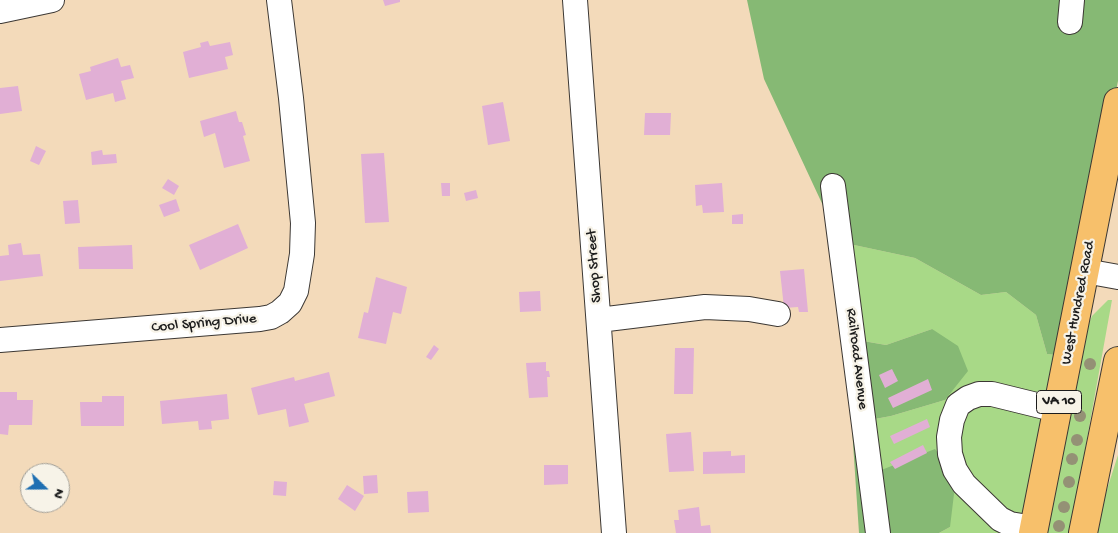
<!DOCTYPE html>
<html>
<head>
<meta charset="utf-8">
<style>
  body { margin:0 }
  #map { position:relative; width:1118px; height:533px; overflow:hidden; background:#f3daba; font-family:"Gochi Hand",sans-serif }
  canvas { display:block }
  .north { position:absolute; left:20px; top:463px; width:50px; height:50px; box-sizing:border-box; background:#f7f3e8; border:1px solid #9f9d96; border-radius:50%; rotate:112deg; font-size:14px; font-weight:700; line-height:20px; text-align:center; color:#1c1c1c }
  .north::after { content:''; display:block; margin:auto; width:18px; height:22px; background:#1f6fb2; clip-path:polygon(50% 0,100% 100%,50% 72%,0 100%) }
</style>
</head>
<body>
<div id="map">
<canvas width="1118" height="533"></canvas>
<div class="north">N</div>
</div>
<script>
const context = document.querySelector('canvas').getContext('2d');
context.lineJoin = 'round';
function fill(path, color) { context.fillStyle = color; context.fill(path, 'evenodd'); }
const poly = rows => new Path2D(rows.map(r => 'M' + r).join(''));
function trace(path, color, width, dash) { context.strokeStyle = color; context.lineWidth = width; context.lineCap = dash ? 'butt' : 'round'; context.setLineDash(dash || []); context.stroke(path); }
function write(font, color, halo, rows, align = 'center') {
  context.font = font + ' "Gochi Hand",sans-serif'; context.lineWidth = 4.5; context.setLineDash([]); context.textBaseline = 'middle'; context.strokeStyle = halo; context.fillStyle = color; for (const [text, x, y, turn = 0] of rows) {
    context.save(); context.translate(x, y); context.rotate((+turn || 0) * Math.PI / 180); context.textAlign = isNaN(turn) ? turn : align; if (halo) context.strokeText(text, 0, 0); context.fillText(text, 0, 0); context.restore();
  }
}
fill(poly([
  [840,242,915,258,981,295,1006,292,1036,315,1047,354,1063,356,1023,533,939,533,950,527,866,477,864,421,891,416,945,400,932,329,886,345,846,338],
  [1108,300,1112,300,1070,533,1045,533,1087,328,1092,316],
  [1118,455,1118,533,1097,533,1102,505]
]), '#a8d987');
fill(poly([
  [747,0,1118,0,1118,81,1063,356,1047,354,1036,315,1006,292,981,295,915,258,840,242,764,79],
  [932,329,958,346,968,371,945,400,891,416,864,421,866,476,935,449,950,469,954,494,950,527,939,533,859,533,846,338,886,345]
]), '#86b974');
fill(poly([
  [383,0,400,0,400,2,385,6],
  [208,41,210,46,230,42,233,55,225,57,228,69,189,78,183,52,201,47,200,43],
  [118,58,121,67,130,65,134,78,121,81,126,99,115,102,113,93,86,100,79,74,91,71,90,67],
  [18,86,22,111,0,114,0,88],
  [503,102,510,141,488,145,482,106],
  [236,111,239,122,242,122,246,135,243,136,250,161,224,168,215,133,204,137,200,121],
  [645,113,671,113,670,135,644,135],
  [36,146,46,151,39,165,30,161],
  [102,150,103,155,116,154,117,163,92,165,91,152],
  [384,153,389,222,365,223,361,154],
  [168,179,179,186,174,195,162,188],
  [441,183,450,183,450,196,442,196],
  [722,183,724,212,703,213,702,205,696,206,695,185],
  [476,190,478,198,466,201,464,193],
  [176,199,180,211,164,217,159,205],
  [78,200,80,223,65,224,63,201],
  [743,214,743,224,732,224,732,215],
  [238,224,248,248,200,270,189,245],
  [21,243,23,255,40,254,43,276,0,281,0,256,9,255,8,245],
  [132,245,133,269,79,269,78,247],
  [804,269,808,312,799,312,798,307,784,308,780,271],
  [376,277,407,287,401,314,393,312,386,344,358,338,364,312,368,313],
  [540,291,541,311,520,312,519,292],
  [434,345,439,349,431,360,426,357],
  [675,348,694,348,693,394,674,394],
  [546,362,546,371,549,371,550,377,547,377,548,397,529,398,526,363],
  [892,369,898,381,885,388,879,375],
  [329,372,335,396,304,404,309,422,289,427,286,409,258,415,251,388,294,377,295,381],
  [928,379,932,390,893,408,888,398],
  [0,392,17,392,17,400,33,400,32,425,9,425,8,435,0,434],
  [227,394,229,419,211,421,212,429,199,430,198,421,162,424,160,401],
  [102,396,124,396,124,426,81,426,80,402,102,402],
  [927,419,930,427,894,444,890,436],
  [691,432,694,471,669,472,666,434],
  [923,445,927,453,895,469,890,462],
  [731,451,731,456,745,455,745,473,703,474,703,452],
  [544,465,568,465,568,484,544,485],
  [377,475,378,493,364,494,363,476],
  [274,481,287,482,286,496,273,495],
  [347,485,364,496,355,511,338,499],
  [428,491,429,512,408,513,407,492],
  [699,507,701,526,710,525,711,533,676,533,674,520,679,520,678,510]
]), '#e1afd5');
const minor = poly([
  [575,0,614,533],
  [0,11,52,0],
  [1070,22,1072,0],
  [833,186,878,533],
  [1085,271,1118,277],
  [599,320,705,307,749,309,778,314],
  [0,340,260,319,271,317,280,312,290,303,296,291,302,254,303,223,291,98,279,0],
  [1034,528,1010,524,1000,519,964,484,955,470,950,454,949,437,952,420,958,405,968,398,979,394,992,394,1057,410]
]);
const major = poly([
  [1033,533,1118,102],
  [1083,533,1118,361]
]);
trace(minor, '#3c3834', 26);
trace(major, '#3c3834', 30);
trace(minor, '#fff', 24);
trace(major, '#f7c06b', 28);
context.fillStyle = '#949175';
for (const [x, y] of [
  [1090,364],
  [1080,416],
  [1077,440],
  [1072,459],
  [1069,482],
  [1064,507],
  [1059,526]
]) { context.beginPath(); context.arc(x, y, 6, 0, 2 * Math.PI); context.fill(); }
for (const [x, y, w] of [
  [1059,402,45]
]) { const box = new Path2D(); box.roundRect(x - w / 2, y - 11.5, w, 23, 4); context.fillStyle = '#f7f3e8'; context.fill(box); trace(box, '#1c1c1c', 1); }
write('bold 14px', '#1c1c1c', null, [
  ["VA 10",1059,402]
]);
write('15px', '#1c1c1c', '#f7f3e8', [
  ["Shop Street",595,266,-94],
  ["West Hundred Road",1079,303,-79],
  ["Cool Spring Drive",204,324,-5],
  ["Railroad Avenue",856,359,83]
]);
</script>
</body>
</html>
